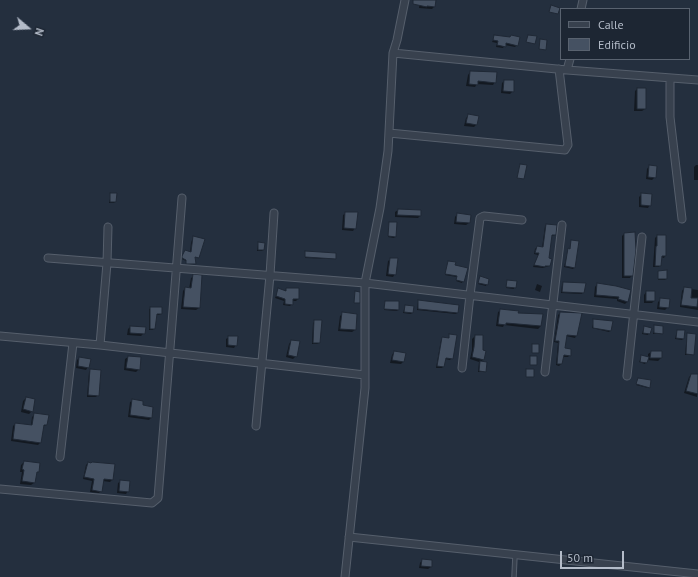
<!DOCTYPE html>
<html>
<head>
<meta charset="utf-8">
<style>
  body { margin:0 }
  #map { position:relative; width:698px; height:577px; overflow:hidden; background:#242f3e; font-family:"PT Sans",sans-serif }
  canvas { display:block }
  .legend { position:absolute; left:560px; top:8px; width:130px; height:52px; box-sizing:border-box; background:#1d2633; border:1px solid #59626f; margin:0; padding:5px 7px; list-style:none; font-size:12px; color:#b4bcc9 }
  .legend li { display:flex; align-items:center; gap:8px; height:20px }
  .legend b { width:20px; border:1px solid #59626f }
  .north { position:absolute; left:8px; top:8px; width:40px; height:40px; -webkit-text-stroke:3px #1d2633; paint-order:stroke; rotate:109deg; font-size:11px; font-weight:700; line-height:16px; text-align:center; color:#b4bcc9 }
  .north::after { content:''; display:block; margin:auto; width:14px; height:18px; background:#b4bcc9; clip-path:polygon(50% 0,100% 100%,50% 72%,0 100%) }
  .scale { position:absolute; left:560px; top:551px; width:64px; height:18px; box-sizing:border-box; border:2px solid #b4bcc9; border-top:0; padding-left:5px; font-size:12px; line-height:14px; white-space:nowrap; color:#b4bcc9; -webkit-text-stroke:3px #1d2633; paint-order:stroke }
</style>
</head>
<body>
<div id="map">
<canvas width="698" height="577"></canvas>
<ul class="legend">
<li><b style="height:5px;background:#38414e"></b>Calle</li>
<li><b style="height:11px;background:#455162"></b>Edificio</li>
</ul>
<div class="north">N</div>
<div class="scale">50 m</div>
</div>
<script>
const context = document.querySelector('canvas').getContext('2d');
context.lineJoin = 'round';
function fill(path, color) { context.fillStyle = color; context.fill(path, 'evenodd'); }
const poly = rows => new Path2D(rows.map(r => 'M' + r).join(''));
function trace(path, color, width, dash) { context.strokeStyle = color; context.lineWidth = width; context.lineCap = dash ? 'butt' : 'round'; context.setLineDash(dash || []); context.stroke(path); }
fill(poly([
  [420,0,435,0,434,7,432,9,419,8],
  [495,36,517,45,515,47,505,45,503,48,496,47,497,43,492,42],
  [470,72,495,82,493,85,477,84,475,87,466,86,468,75],
  [504,81,513,91,510,94,501,93,502,83],
  [637,89,645,109,642,111,634,111,635,91],
  [469,115,476,125,474,127,464,126,466,118],
  [696,165,698,165,698,180,694,180,694,167],
  [649,166,655,177,652,180,646,179,647,169],
  [111,194,115,202,114,203,109,203],
  [642,194,650,205,648,208,639,207,639,197],
  [398,210,420,216,418,218,395,217,395,212],
  [346,213,355,228,353,231,342,230,343,215],
  [457,214,469,223,466,225,454,224,455,217],
  [390,223,395,237,394,238,388,237],
  [546,225,555,235,551,236,548,259,549,266,543,268,533,267,538,255,534,254,535,249,537,247,542,248,545,226],
  [624,234,632,275,630,278,622,278,622,236],
  [657,236,665,256,664,258,661,257,660,265,659,267,653,267,655,238],
  [193,237,198,257,194,257,194,264,186,264,186,261,182,259,182,258,185,251,190,253,191,243],
  [571,241,574,268,573,269,564,267,568,251,570,250],
  [258,244,263,250,262,251,257,251],
  [306,252,335,258,334,259,305,258],
  [391,259,395,274,393,277,386,276,388,261],
  [448,262,454,265,467,269,462,283,456,281,457,277,445,275],
  [659,272,666,279,665,280,658,280],
  [194,276,199,308,196,310,181,309,183,291,185,288,189,289,191,278],
  [480,278,488,280,486,286,478,284],
  [507,281,515,282,514,289,506,288],
  [563,283,583,292,582,294,561,293,562,285],
  [537,284,542,286,540,292,535,290],
  [597,284,615,287,627,302,625,304,617,301,617,299,594,297,595,287],
  [684,288,698,290,698,310,680,307,682,291],
  [279,289,284,291,287,289,298,299,296,301,292,301,292,304,290,306,283,305,284,301,275,298],
  [646,292,654,301,652,303,644,303,644,295],
  [661,299,668,307,665,310,657,309,658,302],
  [418,301,457,313,456,314,417,310],
  [385,302,398,302,398,310,397,311,384,310],
  [405,306,412,313,411,314,403,313],
  [151,308,161,314,159,315,155,315,154,328,153,330,149,330,149,309],
  [501,310,517,314,541,326,538,329,504,325,503,327,496,326,498,312],
  [343,313,355,330,352,332,338,331,340,316],
  [560,313,576,336,575,338,566,336,564,349,570,355,568,357,562,357,561,364,559,366,556,365,558,343,554,342,558,315],
  [594,320,610,331,609,332,592,328],
  [315,321,319,343,317,344,312,344,313,323],
  [130,327,144,333,141,336,127,335,128,329],
  [644,327,651,328,648,335,642,334],
  [655,327,662,333,661,334,653,334],
  [677,331,683,339,682,340,675,339],
  [687,334,693,354,692,355,685,355],
  [450,335,452,358,450,360,445,359,443,367,442,368,436,368,441,340,442,338,448,339],
  [475,336,482,351,485,352,483,360,480,362,485,371,484,372,478,372,479,362,470,359,472,350,472,339],
  [229,337,236,345,234,348,226,347,226,339],
  [291,341,296,356,293,359,286,357,289,344],
  [394,352,403,362,401,364,390,363,392,355],
  [651,352,661,358,658,361,647,360,645,364,639,362,642,356,648,358,648,354],
  [128,357,139,369,136,372,124,370,125,359],
  [79,358,88,367,86,370,76,368,77,360],
  [91,370,98,395,96,397,87,397,89,372],
  [691,375,698,375,697,397,684,393,689,377],
  [638,380,649,387,648,388,636,385],
  [26,398,32,411,29,414,21,412,23,401],
  [132,401,142,406,152,407,151,418,149,420,128,417,130,402],
  [35,414,46,425,42,427,40,443,38,445,11,441,13,426,15,424,31,426,32,417],
  [24,462,38,471,35,474,34,483,31,485,20,484,22,472,20,472,21,465],
  [88,463,112,480,110,482,103,481,101,491,99,493,90,492,92,481,83,479,86,465],
  [121,481,128,491,126,494,117,493,118,483],
  [422,560,431,567,428,569,419,568,420,563]
]), '#0007');
const building = poly([
  [413,0,436,0,435,7,427,6,427,7,413,4,413,0],
  [551,5,560,8,558,14,549,12,551,5],
  [494,35,510,37,511,35,520,37,518,46,506,43,506,47,497,45,498,41,493,40,494,35],
  [528,35,537,36,535,44,526,42,528,35],
  [540,39,547,40,546,50,539,49,540,39],
  [470,71,497,72,496,83,478,81,478,85,469,84,470,71],
  [504,80,514,80,514,92,503,91,504,80],
  [637,88,646,88,646,109,637,109,637,88],
  [468,114,479,116,477,125,466,123,468,114],
  [520,164,527,165,524,179,517,178,520,164],
  [649,165,657,166,656,178,648,177,649,165],
  [110,193,117,193,116,202,110,202,110,193],
  [641,193,652,194,651,206,641,205,641,193],
  [398,209,421,210,421,216,397,215,398,209],
  [345,212,358,212,356,229,344,228,345,212],
  [457,213,471,215,470,223,456,222,457,213],
  [389,222,397,222,396,237,388,236,389,222],
  [546,224,557,225,556,235,552,235,549,258,552,259,550,266,545,266,545,267,534,265,539,253,535,253,537,246,543,247,546,224],
  [635,232,636,250,633,276,624,276,624,233,635,232],
  [657,235,666,235,666,256,662,256,661,266,655,266,656,246,657,246,657,235],
  [193,236,205,239,199,258,195,257,196,264,186,264,186,260,182,258,182,256,185,250,191,252,193,236],
  [571,240,579,241,575,268,565,266,568,248,570,249,571,240],
  [258,242,265,243,264,250,258,250,258,242],
  [305,251,336,253,336,259,305,257,305,251],
  [390,258,398,258,396,275,388,274,390,258],
  [448,261,456,262,455,265,468,268,464,282,456,280,457,276,445,274,448,261],
  [667,270,667,279,658,279,658,271,667,270],
  [193,274,202,275,200,308,183,307,185,287,191,288,193,274],
  [480,276,489,279,488,285,478,283,480,276],
  [507,280,517,281,516,288,506,287,507,280],
  [563,282,586,283,584,293,562,292,563,282],
  [597,283,616,286,631,290,628,302,618,299,619,297,596,295,597,283],
  [684,287,692,288,691,298,698,298,697,307,681,305,684,287],
  [278,288,286,291,286,288,299,288,299,299,293,299,293,305,285,304,285,299,276,296,278,288],
  [355,291,360,292,360,303,354,303,355,291],
  [646,291,655,291,655,301,646,301,646,291],
  [660,298,670,299,669,308,659,307,660,298],
  [418,300,459,305,458,313,418,309,418,300],
  [385,301,399,301,399,310,384,309,385,301],
  [405,305,414,306,413,313,404,312,405,305],
  [150,307,162,307,162,314,157,314,155,329,150,329,150,307],
  [500,309,519,311,518,313,543,314,541,326,506,323,506,325,498,324,500,309],
  [342,312,357,314,356,330,340,329,342,312],
  [560,312,582,313,577,336,567,335,565,348,571,349,571,356,564,355,562,364,557,364,559,341,555,341,560,312],
  [593,319,613,321,611,331,593,328,593,319],
  [314,320,322,320,320,343,313,343,314,320],
  [654,325,663,326,663,334,654,333,654,325],
  [130,326,146,327,145,334,130,333,130,326],
  [644,326,652,328,650,334,643,333,644,326],
  [677,330,685,330,684,339,676,338,677,330],
  [687,333,696,334,694,355,686,354,687,333],
  [449,334,457,335,453,359,446,358,444,367,437,366,442,337,449,338,449,334],
  [475,335,483,335,483,350,486,351,484,360,472,357,474,347,475,335],
  [228,336,238,336,237,346,228,345,228,336],
  [291,340,300,341,297,357,288,355,291,340],
  [532,344,539,344,539,353,532,353,532,344],
  [394,351,406,353,404,362,392,360,394,351],
  [651,351,662,351,662,358,650,358,651,351],
  [641,355,649,357,647,363,640,362,641,355],
  [128,356,141,357,140,370,126,368,128,356],
  [530,356,537,356,537,365,530,365,530,356],
  [79,357,91,359,89,368,78,366,79,357],
  [480,361,487,362,486,372,479,371,480,361],
  [90,369,101,370,99,396,88,395,90,369],
  [526,369,534,369,534,377,526,377,526,369],
  [691,374,698,374,698,394,686,391,691,374],
  [638,378,651,380,650,388,636,384,638,378],
  [26,397,35,399,33,412,23,409,26,397],
  [132,399,143,401,143,405,153,407,152,418,130,415,132,399],
  [34,413,49,415,47,425,44,425,41,443,13,439,15,423,32,425,34,413],
  [24,461,40,463,39,472,37,472,35,483,22,481,24,470,22,469,24,461],
  [88,462,91,463,92,462,115,464,113,480,104,479,102,492,92,490,94,479,84,477,88,462],
  [120,480,130,481,129,492,119,491,120,480],
  [422,559,432,560,432,567,421,566,422,559]
]);
fill(building, '#455162');
trace(building, '#1f2835', 1);
const service = poly([
  [514,577,515,555]
]);
const minor = poly([
  [581,9,583,0],
  [393,53,567,70,698,80],
  [567,70,570,59],
  [670,79,670,117,682,219],
  [389,133,565,150,568,145,559,69],
  [48,258,365,283,698,322],
  [0,336,100,345,365,375],
  [100,345,107,263,108,227],
  [462,368,470,295,480,218,484,216,522,220],
  [545,372,562,225],
  [627,376,642,237],
  [256,426,270,275,274,213],
  [60,457,73,343],
  [0,489,152,503,158,498,182,198],
  [349,537,698,574],
  [345,577,365,388,365,283,380,208,388,151,393,53,397,40,405,0]
]);
trace(service, '#565f6c', 5.5);
trace(minor, '#565f6c', 9);
trace(service, '#38414e', 3.5);
trace(minor, '#38414e', 7);
</script>
</body>
</html>
